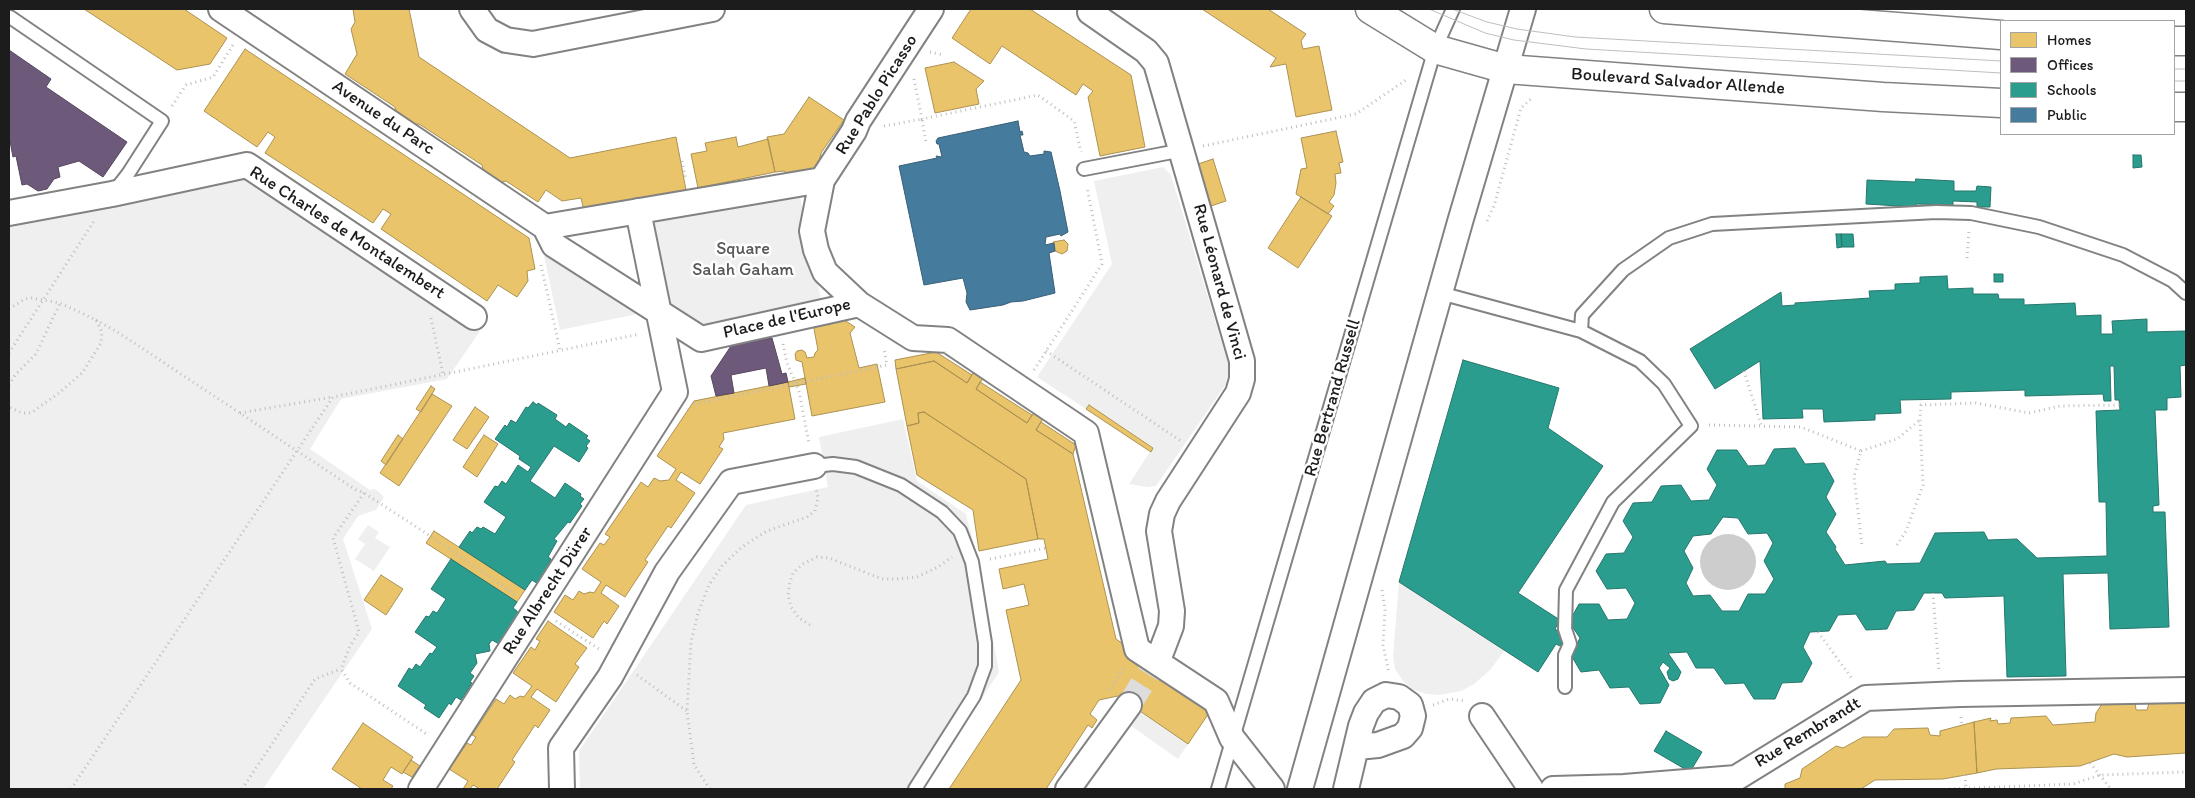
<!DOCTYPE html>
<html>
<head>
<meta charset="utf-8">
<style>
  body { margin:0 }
  #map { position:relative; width:2195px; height:798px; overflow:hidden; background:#fff; font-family:Itim,sans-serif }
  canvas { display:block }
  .frame { position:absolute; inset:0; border:10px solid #1c1c1c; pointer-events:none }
  .legend { position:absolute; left:2000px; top:20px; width:175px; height:115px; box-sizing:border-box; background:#fff; border:1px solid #a4a4a4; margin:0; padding:6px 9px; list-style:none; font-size:15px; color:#1c1c1c }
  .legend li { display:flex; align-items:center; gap:10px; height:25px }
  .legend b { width:25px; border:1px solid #a4a4a4 }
</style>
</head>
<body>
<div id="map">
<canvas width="2195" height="798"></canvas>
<div class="frame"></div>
<ul class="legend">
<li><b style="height:14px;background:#e9c46a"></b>Homes</li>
<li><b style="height:14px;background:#6d597a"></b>Offices</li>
<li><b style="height:14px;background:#2a9d8f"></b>Schools</li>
<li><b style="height:14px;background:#457b9d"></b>Public</li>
</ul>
</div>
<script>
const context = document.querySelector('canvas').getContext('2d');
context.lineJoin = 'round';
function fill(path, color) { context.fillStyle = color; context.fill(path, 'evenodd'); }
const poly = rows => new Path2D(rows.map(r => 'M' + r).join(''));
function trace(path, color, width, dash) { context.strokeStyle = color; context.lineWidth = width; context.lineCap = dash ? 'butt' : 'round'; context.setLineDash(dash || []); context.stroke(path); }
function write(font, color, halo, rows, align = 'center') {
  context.font = font + ' Itim,sans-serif'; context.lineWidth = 5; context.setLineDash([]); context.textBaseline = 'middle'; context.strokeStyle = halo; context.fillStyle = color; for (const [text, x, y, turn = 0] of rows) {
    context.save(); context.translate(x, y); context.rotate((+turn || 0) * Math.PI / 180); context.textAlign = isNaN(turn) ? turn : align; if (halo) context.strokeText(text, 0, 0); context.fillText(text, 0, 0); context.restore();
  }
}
fill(poly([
  [1163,167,1171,175,1230,370,1226,384,1156,486,1147,487,1129,484,1153,447,1089,405,1086,409,1037,377,1112,264,1094,181],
  [242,172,480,331,447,379,341,399,310,449,370,490,374,489,379,492,384,497,376,510,358,516,343,539,372,629,263,789,9,789,9,224],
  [799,192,806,225,800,234,805,257,814,262,821,300,696,326,661,301,649,222],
  [542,247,642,313,560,330],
  [903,419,917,481,966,514,980,569,999,672,923,789,580,789,579,751,746,505,828,487,819,437],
  [368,525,379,532,375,538,390,547,374,571,355,559,365,544,358,539],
  [1399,582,1505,650,1490,670,1474,684,1461,691,1440,695,1426,694,1412,689,1403,681,1395,669,1393,656],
  [1136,709,1188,744,1178,759,1127,723]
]), '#efefef');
fill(poly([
  '1700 562a28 28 0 1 1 56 0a28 28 0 1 1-56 0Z'
]), '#cdcdcd');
const homes = poly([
  [84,9,184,9,227,38,210,64,177,70,84,9],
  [353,9,409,9,419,57,570,158,676,137,686,190,584,211,581,198,562,201,546,190,538,202,506,181,499,183,484,173,482,165,419,124,411,125,397,116,395,107,345,74,357,54,351,29,355,22,353,9],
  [971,9,1030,9,1131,75,1145,147,1100,156,1088,97,1093,91,1083,84,1076,95,1002,46,990,64,952,38,971,9],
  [1202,9,1268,9,1306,34,1301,41,1303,49,1319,46,1332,110,1296,117,1286,64,1270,67,1276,58,1202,9],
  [245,49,529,238,535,269,527,271,528,281,517,297,498,285,487,301,381,229,391,214,383,209,373,223,265,153,275,137,268,132,257,147,204,111,245,49],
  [954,62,984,81,976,89,979,104,935,113,925,68,954,62],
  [809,97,844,120,821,153,818,167,809,175,789,175,784,171,775,172,767,137,784,134,809,97],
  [1336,131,1343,162,1339,163,1341,173,1335,174,1336,183,1334,195,1329,202,1334,206,1328,214,1296,194,1301,169,1307,168,1301,138,1336,131],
  [736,137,738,147,768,139,775,172,698,188,691,154,707,151,705,143,736,137],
  [1213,159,1226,201,1211,206,1198,164,1213,159],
  [1301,197,1332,216,1298,268,1268,248,1301,197],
  [1064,240,1068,244,1067,251,1062,254,1055,251,1053,242,1064,240],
  [841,318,855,327,850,333,859,368,877,364,885,402,812,416,802,362,796,360,795,354,797,351,802,350,805,352,807,358,814,357,815,353,818,350,814,329,816,325,836,320,837,323,841,318],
  [936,352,972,375,967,383,934,361,896,369,895,360,936,352],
  [934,361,967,383,974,371,984,377,976,389,1027,423,1035,411,1044,417,1036,430,1073,454,1116,639,1213,707,1188,744,1118,696,1099,700,1090,714,1097,720,1092,728,1088,725,1046,789,949,789,1021,680,1006,610,1029,605,1024,584,1003,589,999,569,1048,559,1044,539,1038,539,1026,479,924,412,918,413,919,423,907,426,896,369,934,361],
  [805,378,806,384,789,387,788,382,805,378],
  [788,382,795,419,723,433,724,439,719,447,723,449,700,484,681,472,676,480,695,493,671,528,668,526,645,560,648,562,625,597,606,585,601,593,619,606,607,624,604,621,593,638,554,612,565,595,573,600,579,591,584,594,590,592,594,593,601,582,582,569,600,543,604,545,610,537,605,534,641,482,648,487,654,478,660,481,669,480,676,469,657,456,694,401,788,382],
  [980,382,1032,415,1027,423,976,389,980,382],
  [431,386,435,389,421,412,416,409,431,386],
  [432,394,452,406,399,486,380,473,432,394],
  [1089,405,1153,448,1151,452,1086,409,1089,405],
  [475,407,489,417,467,449,453,440,475,407],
  [924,412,1026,479,1038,539,979,551,973,510,917,475,907,426,919,423,918,413,924,412],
  [1041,422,1076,445,1073,454,1036,430,1041,422],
  [398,435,403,439,386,465,381,461,398,435],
  [484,435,498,444,477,477,463,467,484,435],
  [434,531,525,590,517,602,426,543,434,531],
  [381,575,403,589,386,615,364,600,381,575],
  [548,621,587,648,575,664,579,667,556,702,537,689,531,697,550,710,538,728,535,725,512,760,515,762,497,789,480,789,473,785,470,789,463,789,468,781,449,769,467,743,471,745,476,737,472,735,496,699,504,704,510,695,515,699,520,696,524,697,532,686,513,673,531,647,535,650,540,641,536,639,548,621],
  [2186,700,2186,753,2127,757,2114,754,2080,766,1996,769,1977,773,1974,722,1991,718,1990,721,1997,720,1998,724,2010,723,2011,718,2046,716,2053,725,2095,722,2096,713,2102,704,2135,702,2136,710,2147,710,2149,703,2155,704,2157,702,2186,700],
  [1974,722,1977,773,1943,779,1875,780,1861,789,1785,789,1785,784,1800,778,1802,769,1836,746,1843,748,1863,737,1887,737,1894,729,1928,728,1930,735,1940,736,1940,731,1974,722],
  [363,723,413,757,402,774,391,767,383,780,393,786,391,789,362,789,332,769,363,723],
  [411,760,420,766,412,777,403,772,411,760]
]);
fill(homes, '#e9c46a');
trace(homes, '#ac9253', 1);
const offices = poly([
  [9,50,51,79,46,87,127,142,103,177,79,161,58,167,60,177,54,179,47,189,38,191,27,184,22,185,16,156,13,157,9,136,9,50],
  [761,338,761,340,772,338,782,374,786,373,788,382,769,386,766,368,731,375,734,393,716,396,711,376,733,343,761,338]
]);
fill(offices, '#6d597a');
trace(offices, '#55475e', 1);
const schools = poly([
  [2133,155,2141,155,2142,167,2133,168,2133,155],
  [1916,179,1954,181,1954,191,1976,191,1977,186,1991,187,1990,207,1977,207,1977,202,1953,201,1953,205,1916,204,1916,207,1866,204,1867,180,1915,182,1916,179],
  [1836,234,1841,234,1842,247,1837,248,1836,234],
  [1841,234,1853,234,1854,247,1842,247,1841,234],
  [1994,274,2003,274,2003,282,1994,282,1994,274],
  [1947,276,1948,289,1973,288,1973,294,1998,294,1999,299,2024,299,2024,305,2075,303,2076,316,2101,315,2101,334,2113,334,2112,321,2147,319,2147,332,2186,331,2186,365,2180,366,2181,397,2167,398,2167,410,2155,410,2159,505,2153,506,2153,512,2165,512,2169,627,2110,629,2108,573,2063,574,2066,676,2007,677,2004,596,1945,598,1942,593,1924,593,1914,610,1896,611,1887,629,1866,630,1856,614,1838,615,1829,631,1810,632,1803,647,1812,663,1802,682,1782,683,1775,699,1754,699,1744,683,1725,684,1714,668,1696,668,1687,652,1668,653,1681,672,1678,679,1673,681,1669,679,1667,672,1670,668,1663,662,1659,668,1669,685,1660,703,1640,704,1629,687,1610,688,1599,670,1581,672,1571,655,1580,638,1569,622,1579,604,1599,604,1608,620,1627,619,1635,603,1626,588,1607,589,1596,571,1606,554,1624,553,1633,537,1623,521,1633,503,1652,502,1661,486,1681,485,1691,501,1709,500,1717,485,1707,469,1717,450,1737,450,1748,466,1765,465,1774,449,1795,448,1805,464,1824,463,1834,481,1826,497,1836,514,1826,532,1836,547,1835,549,1845,565,1885,561,1887,564,1920,563,1935,533,1984,532,1988,540,2017,539,2037,558,2107,556,2106,502,2099,502,2096,411,2120,410,2119,400,2115,400,2114,366,2110,366,2111,401,2104,401,2103,394,2025,396,2025,390,1951,392,1951,399,1900,400,1901,413,1875,414,1875,420,1824,422,1823,409,1802,409,1803,418,1763,419,1760,361,1715,389,1690,349,1781,292,1782,306,1795,305,1795,303,1870,298,1869,291,1895,290,1895,284,1920,283,1920,277,1947,276],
  [1723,517,1738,518,1748,534,1767,533,1773,543,1764,561,1774,579,1765,594,1748,594,1739,611,1722,611,1710,595,1693,596,1686,583,1693,568,1684,551,1693,536,1711,534,1723,517],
  [1463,360,1559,388,1548,428,1603,466,1518,593,1560,620,1555,629,1566,636,1560,646,1556,644,1538,672,1399,582,1463,360],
  [533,402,537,405,538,403,557,415,555,419,566,427,569,423,588,436,586,438,590,441,586,446,588,448,579,462,554,446,530,481,555,498,565,483,581,494,580,496,584,499,580,504,582,506,570,523,568,522,554,539,557,541,548,557,551,559,548,565,550,567,538,584,532,580,525,590,459,547,470,531,472,533,477,527,481,529,483,527,495,534,506,517,484,502,495,486,498,487,502,481,506,484,518,465,528,472,531,467,519,459,520,456,495,439,505,425,507,427,511,420,516,423,526,407,528,408,533,402],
  [451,559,517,602,513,608,517,611,518,614,499,644,492,640,489,644,490,651,475,654,477,663,470,673,474,676,470,682,472,683,461,700,456,697,451,705,449,703,439,718,424,708,426,705,398,686,409,668,412,670,416,664,420,667,430,653,432,654,437,647,415,632,426,616,429,617,433,611,437,613,446,599,431,589,451,559],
  [1666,731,1702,752,1690,772,1654,751,1666,731]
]);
fill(schools, '#2a9d8f');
trace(schools, '#26766c', 1);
const public = poly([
  [1018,121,1020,132,1022,131,1023,135,1020,135,1024,152,1028,153,1030,156,1044,154,1044,151,1051,152,1060,191,1068,232,1061,236,1060,234,1046,237,1045,245,1054,243,1055,251,1049,253,1055,293,1023,301,1011,302,1003,305,970,310,966,302,967,293,963,278,924,285,899,166,937,158,936,156,942,157,939,144,937,144,936,141,938,138,1018,121]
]);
fill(public, '#457b9d');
trace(public, '#395e76', 1);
trace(poly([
  [1129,705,1160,655]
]), '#ddd', 24, [24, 12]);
const lane = poly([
  [10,17,162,121,128,174,114,192],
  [1084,169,1183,150],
  [1440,293,1581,331],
  [814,466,833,464,856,467,901,485,942,512,960,531,972,562,985,643,985,666,974,696,915,789],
  [1565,687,1565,655,1570,644,1565,629,1566,590,1613,502,1691,426,1664,384,1640,361,1581,331,1582,315,1623,270,1669,238,1712,224,1936,212,1971,213,2039,227,2123,255,2173,281,2186,293],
  [1218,789,1435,49,1453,9]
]);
const street = poly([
  [221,9,545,227],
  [472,9,487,30,506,40,533,44,712,9],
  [1090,12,1146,51,1156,63,1242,361,1242,379,1238,393,1168,501,1162,514,1159,531,1172,611,1171,626,1160,655],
  [822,180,812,231,816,250,825,272,859,304,701,339,554,245,545,227,822,180],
  [822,180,854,131,858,121,931,9],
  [9,213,112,194,247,165,474,317],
  [859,304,913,338,948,340,1086,433,1137,649,1216,701,1232,738,1272,789],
  [1482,716,1531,789],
  [421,789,675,392,638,211],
  [562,789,561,748,610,677,667,572,731,482,814,466],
  [1068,789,1129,705],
  [1300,789,1460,222,1523,9],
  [1346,789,1361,726,1366,713,1374,701,1386,695,1399,697,1410,705,1413,716,1410,728,1403,736,1378,745,1357,747],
  [1553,789,1624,787,1736,778,1866,698,1960,694,2186,690]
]);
const secondary = poly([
  [1370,9,1435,49,1506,69,1883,97,2001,103],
  [1664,9,2001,35],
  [2174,41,2186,41],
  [2174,107,2186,107]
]);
trace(lane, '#828282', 16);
trace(street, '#828282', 28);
trace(secondary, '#828282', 31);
trace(poly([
  [930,52,943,55],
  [914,79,922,119,1038,95,1074,121,1081,152],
  [172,106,186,85,213,77,233,45],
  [884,126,922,119,926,143],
  [1203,146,1356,114,1406,80],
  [682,161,686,180],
  [1487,221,1494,206,1521,108,1533,97],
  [1967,258,1969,231],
  [541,265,560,350],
  [9,309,25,299,32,298,60,303,96,320,102,332,101,343,83,372,59,393,31,413,22,413,9,407],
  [431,318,443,374],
  [96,320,119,333,356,490,364,493,432,537,517,596],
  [783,344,787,363,799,391,809,444],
  [1046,351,1181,441],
  [9,353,94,221],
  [1034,370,1102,264,1087,187],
  [1744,371,1761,425],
  [9,385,15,375,36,354,60,303],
  [694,404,887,365,884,349],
  [240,413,333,397],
  [1709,425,1801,427,1861,451,1854,477,1862,546],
  [1861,451,1897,439,1920,420],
  [364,493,333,538,359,632,350,646,341,669,350,683,428,735],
  [1897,545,1906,531,1923,485,1920,420,1921,405,1976,403,2029,413,2060,406,2120,405],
  [990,559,1046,548],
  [1382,590,1385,610,1383,645,1389,673],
  [1933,593,1939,672],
  [556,621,599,649],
  [810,625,799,618,791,607,788,595,790,582,793,573,803,564,817,557,829,558,882,579,896,579,917,577,938,567,952,557],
  [1818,632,1853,680],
  [637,675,687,711],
  [1109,690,1124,668],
  [1433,705,1449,699,1465,701],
  [1961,717,1962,726],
  [2090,763,2111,789],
  [1965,775,1966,789],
  [71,789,333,397,640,334],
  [242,789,315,679,341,669],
  [710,789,694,765,687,711,691,642,698,613,709,585,722,566,742,547,767,531,807,517,815,511,818,498,816,488],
  [1949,789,2073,784,2100,775,2186,772]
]), '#bebebe', 3, [1, 4]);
trace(lane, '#fff', 12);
trace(street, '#fff', 24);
trace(secondary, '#fff', 28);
trace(poly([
  [1429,9,1485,33,1514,40,1586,49,2001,73],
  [1452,9,1487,22,1517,29,1575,37,2001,61],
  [2174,69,2186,69],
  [2174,81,2186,81]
]), '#bebebe', 1);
write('18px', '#1c1c1c', '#fff', [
  ["Boulevard Salvador Allende",1678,82,4],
  ["Rue Pablo Picasso",877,95,-58],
  ["Avenue du Parc",383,118,34],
  ["Rue Charles de Montalembert",347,233,33],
  ["Rue Léonard de Vinci",1219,282,75],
  ["Place de l'Europe",787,319,-13],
  ["Rue Bertrand Russell",1333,398,-74],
  ["Rue Albrecht Dürer",548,591,-57],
  ["Rue Rembrandt",1808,733,-31]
]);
write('18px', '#575757', '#fff', [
  ["Square",743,249],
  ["Salah Gaham",743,270]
]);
</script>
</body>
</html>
